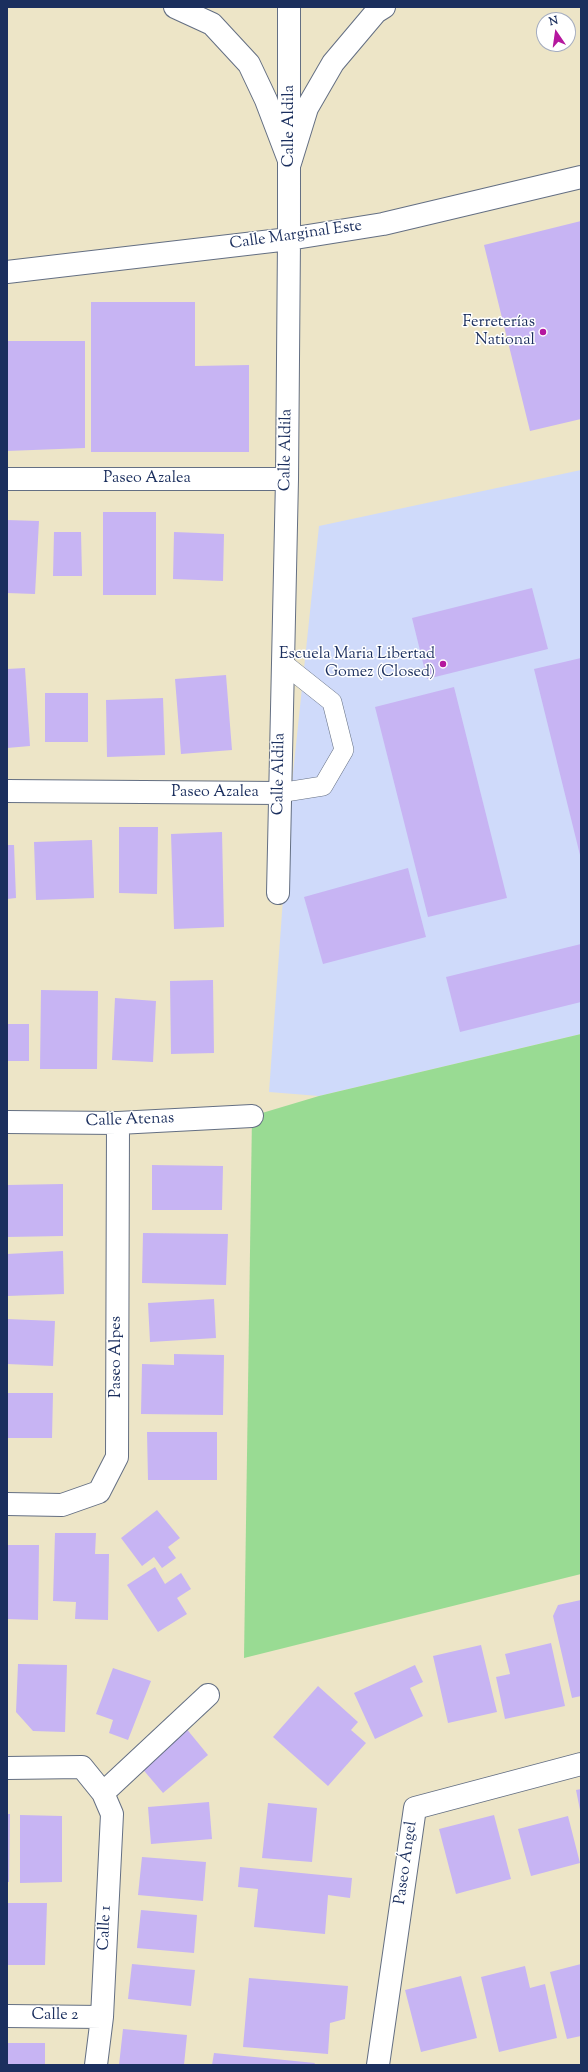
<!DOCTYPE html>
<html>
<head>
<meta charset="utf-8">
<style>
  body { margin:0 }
  #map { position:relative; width:588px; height:2072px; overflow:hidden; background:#ede5c7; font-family:"Sorts Mill Goudy",serif }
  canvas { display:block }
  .frame { position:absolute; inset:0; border:8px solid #1b2f5e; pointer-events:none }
  .north { position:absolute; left:536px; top:12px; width:40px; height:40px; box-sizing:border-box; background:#fff; border:1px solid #a4acbf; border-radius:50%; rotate:347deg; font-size:11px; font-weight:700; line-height:16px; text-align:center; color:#1b2f5e }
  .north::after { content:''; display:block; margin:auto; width:14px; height:18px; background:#b5179e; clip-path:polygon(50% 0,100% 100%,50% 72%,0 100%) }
</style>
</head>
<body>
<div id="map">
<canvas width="588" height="2072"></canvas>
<div class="frame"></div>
<div class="north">N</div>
</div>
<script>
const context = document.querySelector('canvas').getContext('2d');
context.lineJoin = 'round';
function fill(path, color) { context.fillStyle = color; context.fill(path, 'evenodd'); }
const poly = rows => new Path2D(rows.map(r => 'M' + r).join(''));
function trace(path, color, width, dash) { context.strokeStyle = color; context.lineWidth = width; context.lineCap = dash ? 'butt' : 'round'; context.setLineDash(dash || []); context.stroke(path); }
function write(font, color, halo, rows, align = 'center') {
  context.font = font + ' "Sorts Mill Goudy",serif'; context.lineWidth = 3; context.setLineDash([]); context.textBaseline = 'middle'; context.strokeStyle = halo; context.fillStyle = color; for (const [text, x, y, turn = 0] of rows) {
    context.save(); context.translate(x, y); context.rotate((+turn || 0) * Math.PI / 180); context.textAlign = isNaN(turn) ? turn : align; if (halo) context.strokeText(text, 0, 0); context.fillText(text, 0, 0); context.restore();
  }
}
fill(poly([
  [581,470,581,1034,319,1096,269,1092,290,802,319,526]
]), '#cfdafa');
fill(poly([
  [581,1034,581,1574,244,1658,252,1116,319,1096]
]), '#99db93');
fill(poly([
  [581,221,581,419,530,431,484,245],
  [91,302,195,302,195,366,249,365,249,452,91,452],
  [7,341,85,341,85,448,7,451],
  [103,512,156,512,156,595,103,595],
  [7,520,39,521,35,594,7,593],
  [54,532,81,532,82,576,53,576],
  [174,532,224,534,223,581,173,579],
  [532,588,548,649,427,679,412,618],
  [581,658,581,855,580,855,534,669],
  [25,668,30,746,7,748,7,669],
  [226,675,232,750,181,754,175,679],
  [454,687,507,898,428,917,375,707],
  [45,693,88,693,88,742,45,742],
  [163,698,165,755,107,757,106,700],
  [119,827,158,827,157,894,119,893],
  [222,832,224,927,174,929,171,834],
  [92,840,94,898,36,900,34,842],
  [7,845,14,845,16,898,7,899],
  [408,868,426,937,323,964,304,897],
  [581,944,581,1002,460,1032,446,977],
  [213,980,214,1053,171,1054,170,981],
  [41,990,98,991,97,1069,40,1069],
  [115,998,156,1001,153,1062,112,1060],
  [7,1024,29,1024,29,1061,7,1061],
  [152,1165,223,1166,222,1210,152,1210],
  [63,1184,63,1236,7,1237,7,1185],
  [143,1233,228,1234,226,1285,142,1283],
  [63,1251,64,1294,7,1296,7,1254],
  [214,1299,216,1338,150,1342,148,1303],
  [7,1319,55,1321,53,1366,7,1364],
  [174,1354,224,1355,223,1415,141,1414,142,1364,174,1365],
  [7,1393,53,1393,52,1438,7,1438],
  [147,1432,217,1432,217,1480,148,1480],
  [157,1510,180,1538,168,1547,176,1558,162,1568,154,1557,142,1566,121,1538],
  [55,1533,96,1533,95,1554,109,1554,108,1620,75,1619,76,1602,53,1601],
  [7,1545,39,1545,38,1620,7,1619],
  [155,1567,165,1584,181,1573,191,1589,177,1598,187,1614,158,1632,127,1585],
  [581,1600,581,1696,572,1698,553,1616,558,1605],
  [551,1643,565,1706,505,1719,496,1677,510,1674,505,1654],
  [481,1645,497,1712,448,1723,433,1656],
  [18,1664,67,1665,65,1732,33,1731,16,1712],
  [415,1665,423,1682,410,1688,423,1716,375,1739,354,1693],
  [113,1668,151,1681,128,1740,109,1733,113,1720,96,1714],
  [318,1686,358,1722,351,1730,366,1743,328,1786,273,1737],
  [185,1727,208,1755,163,1793,140,1766],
  [581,1789,581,1810,580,1810,576,1790],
  [209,1802,212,1839,151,1844,148,1807],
  [268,1803,317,1808,312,1862,262,1858],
  [7,1814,10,1814,9,1882,7,1882],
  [20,1815,62,1816,62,1882,20,1883],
  [494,1815,511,1879,456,1894,439,1829],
  [568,1816,580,1863,531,1876,518,1829],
  [142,1857,206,1862,203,1901,138,1895],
  [240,1867,352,1878,350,1898,328,1895,325,1934,254,1927,258,1889,238,1887],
  [7,1903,47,1903,45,1965,7,1965],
  [141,1910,197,1915,194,1953,137,1948],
  [132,1964,195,1970,191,2006,128,1999],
  [581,1964,581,2036,567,2039,550,1972],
  [525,1966,530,1988,545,1984,557,2038,499,2052,481,1977],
  [461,1976,477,2038,421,2052,405,1990],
  [249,1978,348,1986,345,2019,330,2023,328,2054,243,2047],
  [123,2029,187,2035,184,2065,119,2065],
  [7,2043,45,2043,45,2065,7,2065],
  [214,2053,315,2063,314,2065,212,2065]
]), '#c7b4f3');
const service = poly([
  [279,793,323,786,344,750,332,702,283,663]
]);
const minor = poly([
  [7,272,289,239,383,224,581,177],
  [7,479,287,479],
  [7,791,279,793],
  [278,893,287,479,289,239,289,7],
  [7,1122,118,1123,252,1116],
  [7,1504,62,1505,99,1492,117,1457,118,1123],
  [7,1768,82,1767,103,1793,112,1814,102,2017,96,2065],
  [103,1793,208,1695],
  [7,2016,102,2017],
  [378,2065,415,1808,581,1764]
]);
const secondary = poly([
  [175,7,212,24,249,64,266,100,290,163],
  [290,163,307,108,333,63,376,12,384,7]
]);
trace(service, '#646f83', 20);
trace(minor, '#646f83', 24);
trace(secondary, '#646f83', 24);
trace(service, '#fff', 19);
trace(minor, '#fff', 22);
trace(secondary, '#fff', 22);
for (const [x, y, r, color] of [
  [543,332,4,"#b5179e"],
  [443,664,4,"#b5179e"]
]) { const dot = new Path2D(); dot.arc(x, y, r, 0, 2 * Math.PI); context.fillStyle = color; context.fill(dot); trace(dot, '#fff', 1.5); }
write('16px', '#1b2f5e', '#fff', [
  ["Calle Aldila",290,126,-90],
  ["Calle Marginal Este",296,236,-8],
  ["Calle Aldila",287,450,-89],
  ["Paseo Azalea",147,479],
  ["Calle Aldila",280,774,-89],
  ["Paseo Azalea",215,793],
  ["Calle Atenas",130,1121,-2],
  ["Paseo Alpes",117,1357,-90],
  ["Paseo Ángel",407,1863,-82],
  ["Calle 1",106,1928,-87],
  ["Calle 2",55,2016]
]);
write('16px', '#1b2f5e', '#fff', [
  ["Ferreterías",535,323],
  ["National",535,341],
  ["Escuela Maria Libertad",435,655],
  ["Gomez (Closed)",435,673]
], 'right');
</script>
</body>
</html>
